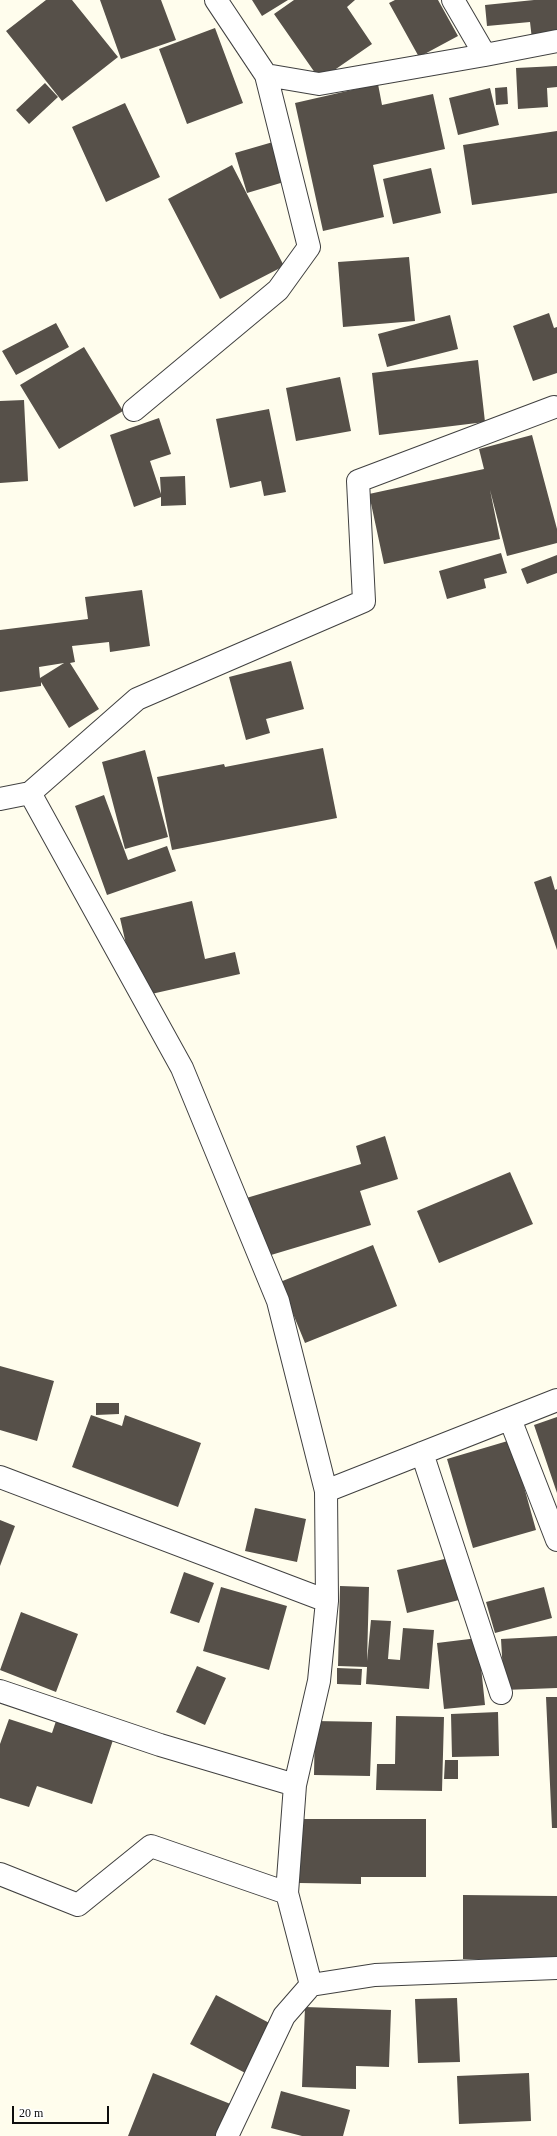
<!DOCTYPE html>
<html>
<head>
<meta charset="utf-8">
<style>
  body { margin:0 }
  #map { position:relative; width:557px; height:2136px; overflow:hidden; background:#fffded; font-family:Georgia,serif }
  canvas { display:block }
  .scale { position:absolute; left:12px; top:2106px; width:97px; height:18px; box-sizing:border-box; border:2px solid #0d0d0d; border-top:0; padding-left:5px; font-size:12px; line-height:14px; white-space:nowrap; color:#0d0d0d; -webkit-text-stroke:3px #fff; paint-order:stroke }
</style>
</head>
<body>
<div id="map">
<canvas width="557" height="2136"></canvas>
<div class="scale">20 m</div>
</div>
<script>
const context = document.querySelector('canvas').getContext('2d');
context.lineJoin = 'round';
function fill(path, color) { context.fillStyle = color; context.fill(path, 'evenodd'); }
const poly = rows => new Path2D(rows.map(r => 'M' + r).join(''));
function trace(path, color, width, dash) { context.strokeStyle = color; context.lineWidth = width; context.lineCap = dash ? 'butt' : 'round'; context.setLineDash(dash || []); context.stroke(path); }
fill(poly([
  [46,0,72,0,118,57,62,101,6,31],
  [100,0,161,0,176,40,121,59],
  [252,0,288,0,262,16],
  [294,0,355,0,347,7,372,44,320,80,274,14],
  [395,0,438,0,458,36,419,57,389,3],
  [534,0,557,0,557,45,533,48,530,22,487,26,485,5],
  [215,28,243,103,187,124,159,49],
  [557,66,557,87,547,88,548,107,518,109,516,68],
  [45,83,58,97,29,124,16,110],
  [378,84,382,105,433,94,445,149,373,165,384,217,323,231,295,103],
  [507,87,508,104,496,105,495,88],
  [490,88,499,125,458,135,449,98],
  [125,103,160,177,106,202,72,127],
  [557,131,557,193,472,205,463,145],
  [273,142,284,182,247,193,235,153],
  [232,165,284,266,220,299,168,199],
  [431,168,441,213,393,224,383,179],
  [409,257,415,321,343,327,338,262],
  [549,313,554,328,557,327,557,373,533,381,513,326],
  [450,315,458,349,387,367,378,334],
  [56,323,69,347,16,375,2,351],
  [84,347,123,411,59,449,20,385],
  [478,360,485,422,379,435,372,373],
  [340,377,351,431,296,441,286,388],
  [24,400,28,481,0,483,0,401],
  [269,409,286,492,264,496,261,481,230,488,216,419],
  [159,418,171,454,150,461,161,494,160,477,185,476,186,505,161,506,161,497,134,507,110,435],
  [532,435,557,529,557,543,507,556,490,490,500,539,384,564,369,494,484,469,479,449],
  [501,553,507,573,484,579,486,588,447,599,439,571],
  [557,555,557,573,527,584,521,569],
  [142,590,150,646,110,652,109,642,72,646,75,662,70,663,99,709,69,728,41,682,41,686,0,692,0,630,88,619,85,597],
  [64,663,40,678,39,667],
  [291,661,304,709,266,719,270,733,246,740,229,677],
  [323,748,337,818,172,850,157,777,224,764,225,767],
  [145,750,168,837,125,849,102,762],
  [104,795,128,860,167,846,176,871,107,895,75,806],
  [551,876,555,890,557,889,557,950,534,882],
  [192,901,205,959,235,952,240,974,138,997,120,918],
  [385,1136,398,1179,360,1191,371,1225,261,1258,243,1199,361,1164,356,1146],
  [510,1172,533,1224,439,1263,417,1211],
  [373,1245,397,1306,305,1343,280,1282],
  [0,1366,54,1381,37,1441,0,1430],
  [96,1403,119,1403,119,1414,96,1415],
  [91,1415,122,1426,125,1415,201,1443,178,1507,72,1467],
  [557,1417,557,1493,534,1425],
  [511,1440,536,1530,473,1548,447,1459],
  [255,1508,306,1519,297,1562,245,1551],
  [0,1520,15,1526,0,1566],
  [453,1557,463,1599,407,1613,397,1570],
  [184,1572,214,1583,199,1623,170,1613],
  [340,1586,369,1587,367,1661,371,1620,391,1621,388,1659,400,1660,403,1628,434,1630,429,1689,366,1684,367,1667,338,1666],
  [221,1587,287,1606,269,1670,203,1651],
  [544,1587,552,1618,495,1633,486,1602],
  [21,1612,78,1634,56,1692,0,1670],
  [557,1636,557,1688,504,1690,501,1639],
  [478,1638,485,1705,444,1709,437,1643],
  [197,1666,226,1678,205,1725,176,1712],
  [337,1668,362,1669,361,1685,337,1684],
  [546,1697,557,1697,557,1828,552,1828],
  [498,1712,499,1756,452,1757,451,1714],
  [396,1716,444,1717,442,1791,376,1790,377,1764,395,1764],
  [9,1719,52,1733,56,1721,113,1740,92,1804,37,1786,29,1807,0,1798,0,1744],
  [315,1721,372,1722,370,1776,314,1775],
  [445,1760,458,1760,458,1779,444,1779],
  [300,1819,426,1819,426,1877,361,1877,361,1884,299,1883],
  [463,1895,557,1896,557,1959,463,1959],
  [216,1995,277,2027,251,2076,190,2044],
  [457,1998,460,2062,418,2063,415,1999],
  [305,2007,391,2010,389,2067,356,2066,356,2089,302,2087],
  [153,2073,233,2105,220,2136,128,2136],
  [529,2073,531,2121,459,2124,457,2076],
  [281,2091,350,2110,343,2136,302,2136,271,2128]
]), '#565049');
const minor = poly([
  [485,55,557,41],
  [266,75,319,84,485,55,453,0],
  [134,410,278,290,309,247,266,75,216,0],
  [30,793,182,1068,278,1301,326,1491,327,1601,319,1681,295,1785,287,1893],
  [0,799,30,793,137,699,364,601,358,481,554,407],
  [510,1419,557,1540],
  [422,1453,501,1693],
  [0,1477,327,1601],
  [326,1491,557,1400],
  [0,1691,160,1745,295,1785],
  [0,1874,78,1905,151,1846,287,1893,311,1985],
  [227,2136,284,2016,311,1985,375,1975,557,1968]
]);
trace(minor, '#404040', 24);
trace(minor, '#fff', 22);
</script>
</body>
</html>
